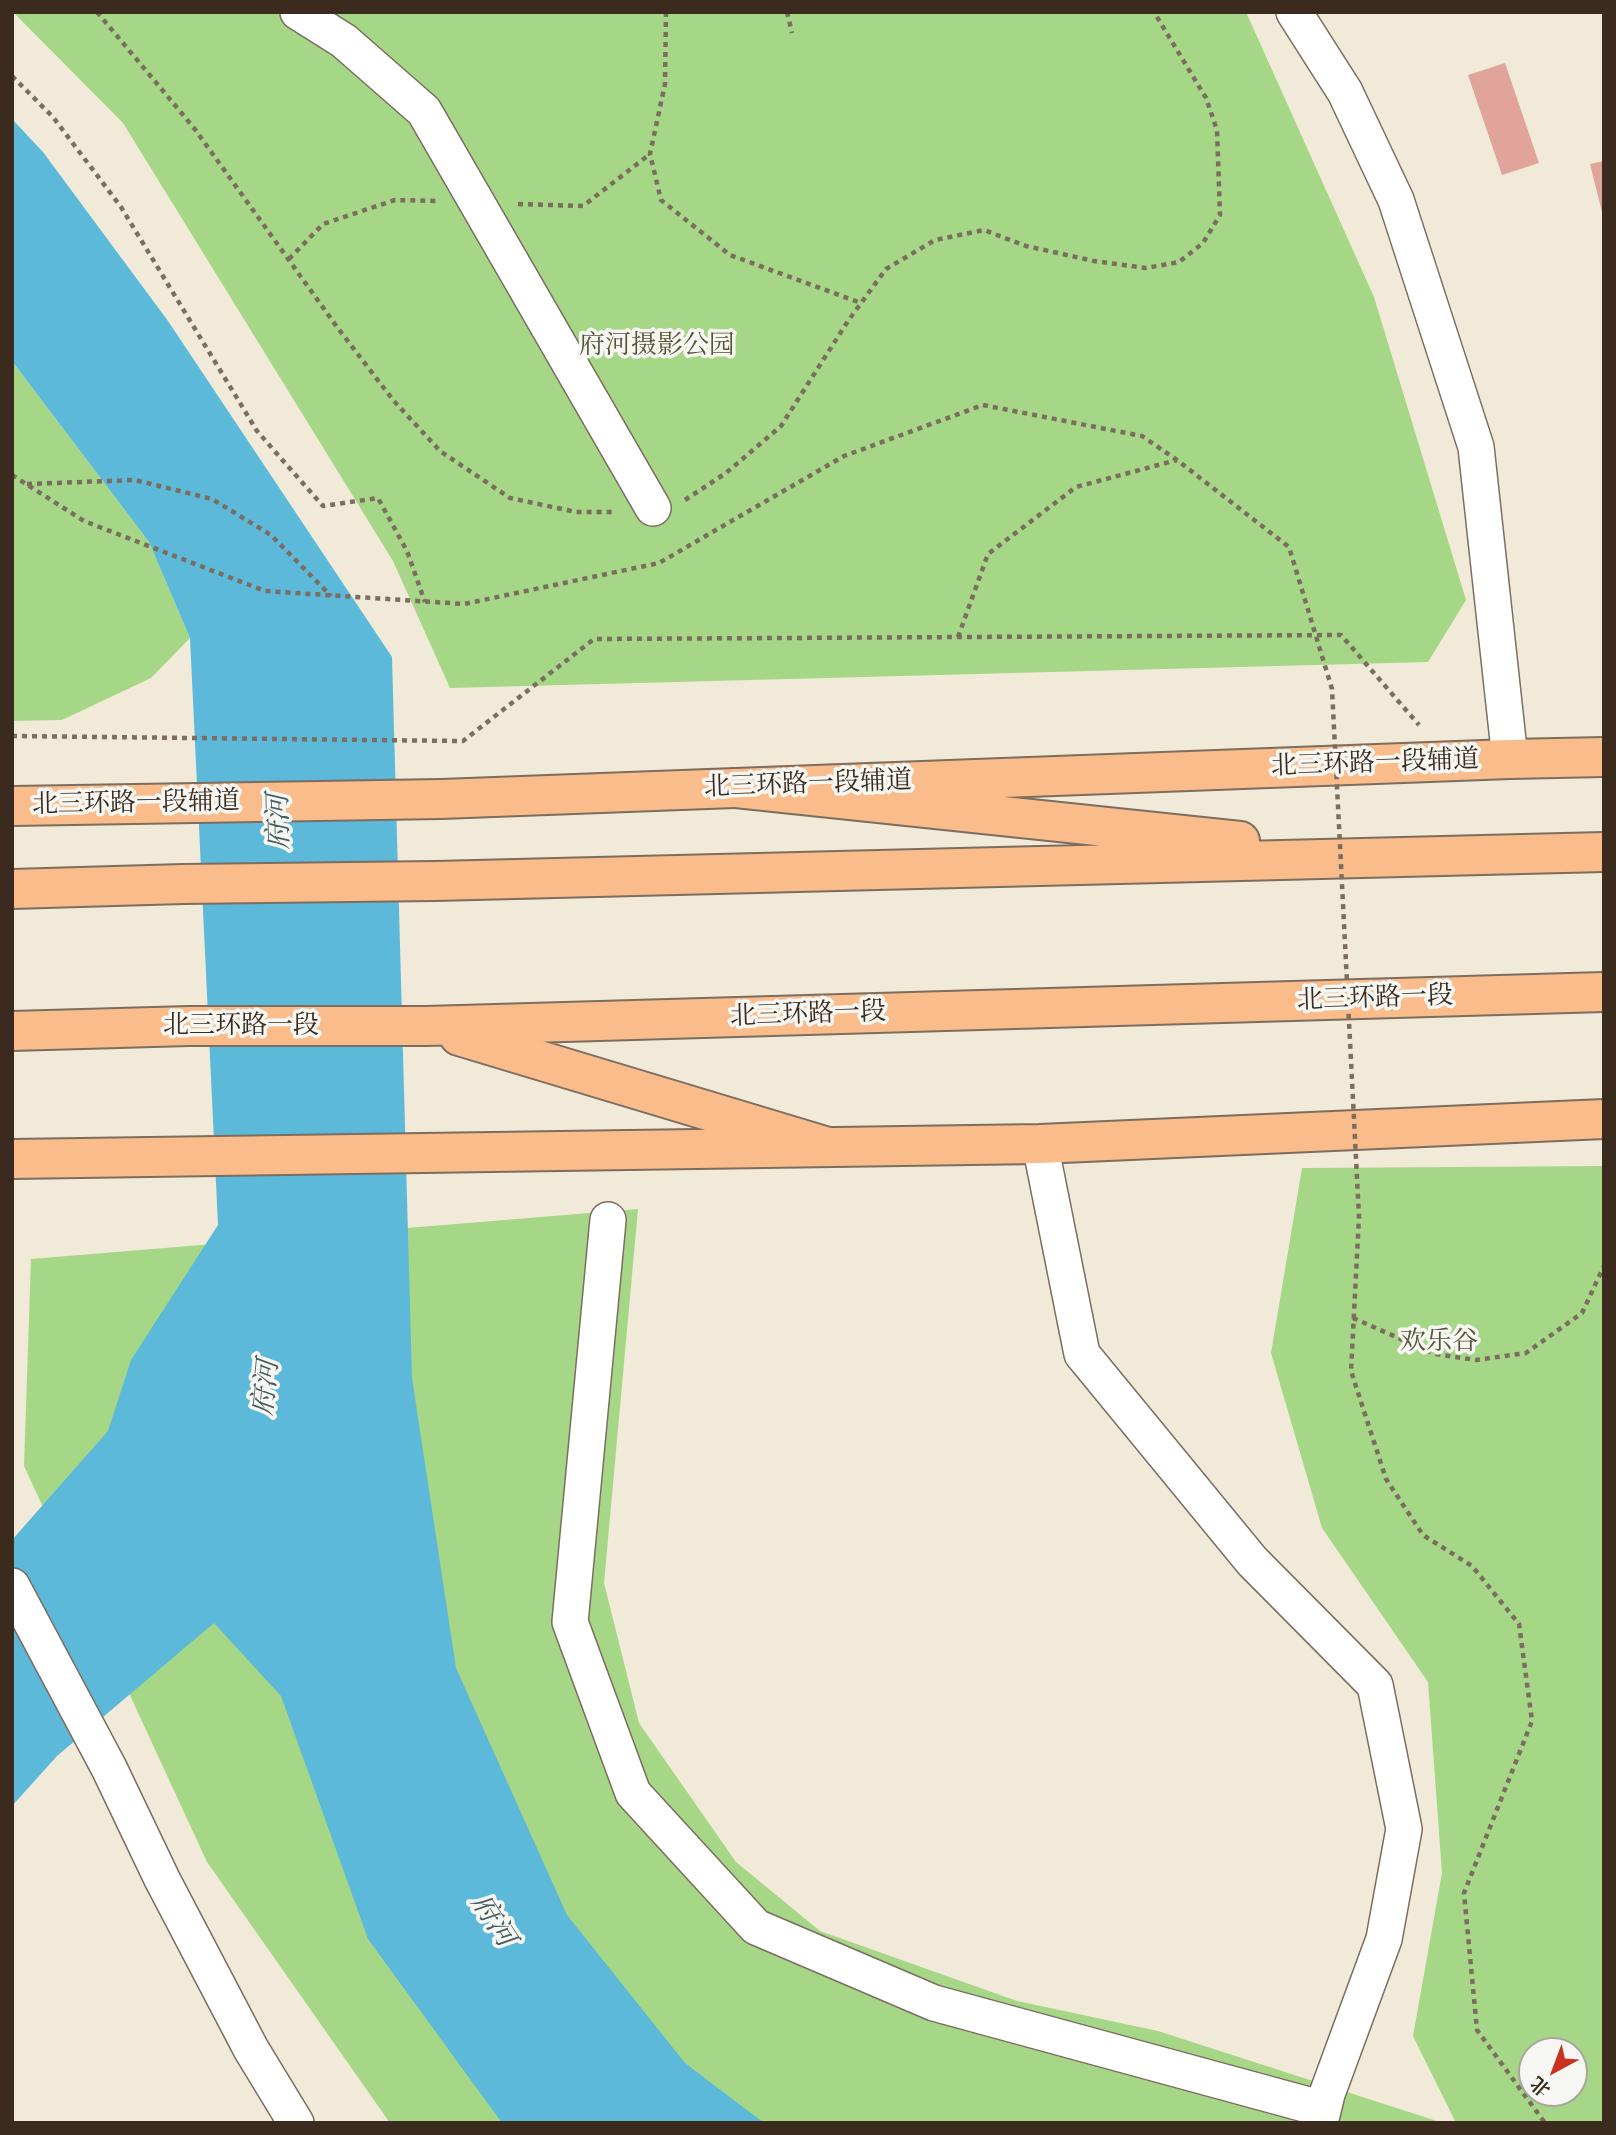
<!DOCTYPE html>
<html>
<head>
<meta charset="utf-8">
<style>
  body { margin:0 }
  #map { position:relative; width:1616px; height:2135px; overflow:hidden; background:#f2ead8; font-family:"IM FELL Great Primer","Noto Serif SC",serif }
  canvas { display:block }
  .frame { position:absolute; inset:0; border:14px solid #3b2a1e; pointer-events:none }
  .north { position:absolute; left:1518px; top:2037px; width:70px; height:70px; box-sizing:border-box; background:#f6f6f2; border:2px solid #aba49d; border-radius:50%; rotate:221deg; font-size:19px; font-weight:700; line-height:28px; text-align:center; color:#3b2a1e }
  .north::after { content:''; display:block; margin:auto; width:24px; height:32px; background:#c8321e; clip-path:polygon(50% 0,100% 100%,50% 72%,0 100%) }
</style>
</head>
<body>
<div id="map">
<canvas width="1616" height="2135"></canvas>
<div class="frame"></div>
<div class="north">北</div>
</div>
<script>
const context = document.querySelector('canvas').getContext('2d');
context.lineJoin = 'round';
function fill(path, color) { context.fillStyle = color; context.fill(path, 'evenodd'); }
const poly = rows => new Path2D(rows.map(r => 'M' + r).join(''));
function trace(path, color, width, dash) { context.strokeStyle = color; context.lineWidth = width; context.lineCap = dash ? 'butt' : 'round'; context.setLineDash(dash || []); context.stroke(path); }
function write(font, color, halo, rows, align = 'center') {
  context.font = font + ' "IM FELL Great Primer","Noto Serif SC",serif'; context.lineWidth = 7; context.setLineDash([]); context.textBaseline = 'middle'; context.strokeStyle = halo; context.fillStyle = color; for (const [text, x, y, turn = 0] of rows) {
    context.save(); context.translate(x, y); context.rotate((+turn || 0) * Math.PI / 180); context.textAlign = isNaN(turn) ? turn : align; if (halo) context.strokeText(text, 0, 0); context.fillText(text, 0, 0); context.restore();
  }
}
fill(poly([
  [13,12,1246,12,1374,297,1466,600,1428,662,450,688,393,561,123,123],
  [12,361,149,542,190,638,151,678,62,720,12,721],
  [1604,1166,1604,2123,1456,2123,1413,2036,1442,1873,1428,1682,1322,1528,1271,1353,1302,1168],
  [1532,2051,1574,2051,1574,2093,1532,2093],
  [638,1209,604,1583,639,1723,736,1862,820,1931,1017,2001,1158,2031,1443,2123,390,2123,207,1862,24,1466,31,1259]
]), '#a5d786');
fill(poly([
  [12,119,43,152,168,321,392,657,412,1378,456,1668,567,1915,685,2063,764,2123,502,2123,368,1939,281,1696,214,1623,57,1756,12,1806,12,1540,108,1431,131,1360,218,1225,190,638,149,542,12,361]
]), '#5cb9da');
fill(poly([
  [1505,63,1539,163,1502,175,1468,75],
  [1604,161,1604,216,1603,216,1590,164]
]), '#e0a49a');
const minor = poly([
  [298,12,344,41,424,111,653,508],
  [1294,12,1345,92,1396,200,1476,447,1510,759],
  [1040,1144,1082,1354,1252,1561,1375,1685,1404,1829,1384,1939,1327,2094,1320,2123],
  [608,1220,570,1622,633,1793,756,1927,934,2003,1323,2109],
  [12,1586,109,1768,162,1879,251,2049,296,2123]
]);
const major = poly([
  [12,806,441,799,1510,759,1604,757],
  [12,1159,1040,1144,1604,1119]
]);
const highway = poly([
  [736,788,1240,841],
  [12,889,183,884,435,881,1604,852],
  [12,1031,189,1026,426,1026,1604,992],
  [459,1036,828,1147]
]);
trace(minor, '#7b6d5f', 38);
trace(major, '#7b6d5f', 42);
trace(highway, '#7b6d5f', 42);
trace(poly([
  [97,12,194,128,337,327,393,400,440,451,510,498,576,512,615,512],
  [666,12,665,84,650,154,661,200,730,255,861,303],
  [787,12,792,33],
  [12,76,53,117,121,207,257,431,323,506,378,498,407,551,425,602],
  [518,204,583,206,650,154],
  [289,259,323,224,395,200,436,201],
  [27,484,135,480,212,499,271,535,331,596],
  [685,500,726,473,781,426,848,321,886,269,935,240,984,230,1026,246,1094,261,1146,268,1179,262,1203,243,1220,215,1217,130,1206,98,1154,12],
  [958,637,988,554,1076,487,1177,460],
  [12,736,463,741,594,639,1341,635,1419,725],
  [1353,1318,1435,1354,1476,1360,1526,1353,1582,1313,1604,1266]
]), '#7b6d5f', 4.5, [5, 5]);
trace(minor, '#fff', 35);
trace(major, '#fabc8b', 38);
trace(highway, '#fabc8b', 38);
trace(poly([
  [12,475,84,521,265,591,464,604,659,563,844,456,983,405,1142,436,1177,460,1289,547,1332,689,1359,1217,1351,1371,1386,1479,1423,1535,1472,1566,1519,1624,1532,1721,1464,1893,1477,2030,1545,2123]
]), '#7b6d5f', 4.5, [5, 5]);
write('26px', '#565538', '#f6f6f2', [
  ["府河摄影公园",657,347],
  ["欢乐谷",1439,1343]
]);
write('26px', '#3b2a1e', '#f6f6f2', [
  ["北三环路一段辅道",1375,764,-2],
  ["北三环路一段辅道",808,785,-2],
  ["北三环路一段辅道",136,804,-1],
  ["北三环路一段",1375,999,-2],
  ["北三环路一段",808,1015,-2],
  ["北三环路一段",241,1027]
]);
write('italic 28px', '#475c60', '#f6f6f2', [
  ["府河",280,822,-91],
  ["府河",267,1388,-84],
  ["府河",492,1921,57]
]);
</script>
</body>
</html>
